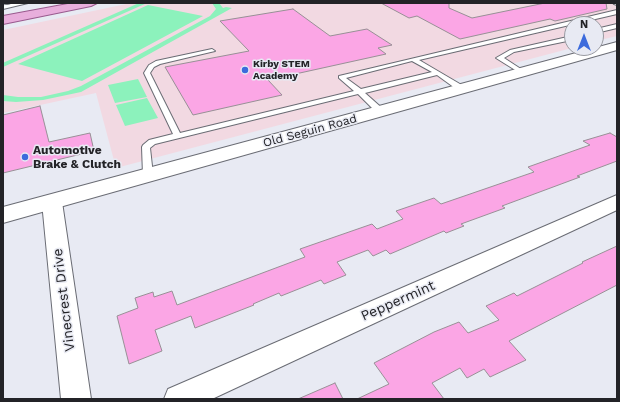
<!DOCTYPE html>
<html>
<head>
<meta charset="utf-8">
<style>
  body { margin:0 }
  #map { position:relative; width:620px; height:402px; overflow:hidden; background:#e8eaf3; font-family:"Work Sans",sans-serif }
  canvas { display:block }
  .frame { position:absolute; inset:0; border:4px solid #232327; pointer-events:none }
  .north { position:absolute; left:564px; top:16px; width:40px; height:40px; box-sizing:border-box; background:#e8eaf3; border:1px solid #999aa1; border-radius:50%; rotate:0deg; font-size:11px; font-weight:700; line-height:16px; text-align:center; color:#232327 }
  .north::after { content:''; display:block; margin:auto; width:14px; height:18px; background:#3c6bdc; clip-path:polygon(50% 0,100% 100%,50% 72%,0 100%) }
</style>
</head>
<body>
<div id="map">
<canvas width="620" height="402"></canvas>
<div class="frame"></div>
<div class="north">N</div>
</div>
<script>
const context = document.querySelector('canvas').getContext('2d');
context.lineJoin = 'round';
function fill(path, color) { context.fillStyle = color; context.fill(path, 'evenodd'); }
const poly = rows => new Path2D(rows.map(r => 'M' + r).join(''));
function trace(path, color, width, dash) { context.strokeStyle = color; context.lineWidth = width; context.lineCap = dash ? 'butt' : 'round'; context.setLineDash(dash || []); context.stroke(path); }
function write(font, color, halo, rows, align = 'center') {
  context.font = font + ' "Work Sans",sans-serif'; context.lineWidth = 3; context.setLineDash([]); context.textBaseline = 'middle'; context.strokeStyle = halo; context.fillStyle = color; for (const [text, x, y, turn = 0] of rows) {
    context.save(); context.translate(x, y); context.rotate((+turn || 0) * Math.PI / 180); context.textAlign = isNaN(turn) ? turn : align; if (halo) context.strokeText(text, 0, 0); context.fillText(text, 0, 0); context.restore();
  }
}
fill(poly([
  [131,3,617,3,617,36,596,41,596,24,572,24,572,48,116,168,96,93,3,113,3,30]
]), '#f2d9e2');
fill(poly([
  [139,3,147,3,3,67,3,63,5,62],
  [212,3,219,3,223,8,226,7,232,8,81,92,43,100,16,102,3,101,3,95,18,97,41,97,68,91,81,86,210,16,216,9],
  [148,5,203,16,82,81,18,64],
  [138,79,147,97,115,103,108,85],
  [147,98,158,118,125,126,116,105]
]), '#8cf2bc');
const building = poly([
  [381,3,449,3,449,8,472,18,545,3,606,3,607,9,555,21,550,19,460,39,417,16,409,18,381,3],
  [293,9,330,36,367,29,392,45,378,48,386,54,268,80,282,95,193,115,165,67,249,51,220,21,293,9],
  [40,106,49,142,90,133,94,151,3,173,3,115,40,106],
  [610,133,617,137,617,161,577,176,580,177,502,206,505,208,461,224,464,226,446,233,444,231,390,254,386,250,373,256,368,250,337,262,346,275,324,284,321,280,281,296,279,293,253,304,254,305,195,328,191,316,155,330,162,351,129,364,117,316,138,308,135,298,153,292,154,297,172,291,177,305,305,257,300,249,372,224,377,229,403,219,396,211,434,198,441,204,534,172,528,167,590,145,583,141,610,133],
  [617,246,617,285,509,341,526,360,490,377,484,369,467,378,460,368,432,383,444,399,357,399,389,384,374,363,434,332,459,322,468,333,499,320,486,306,514,293,517,296,583,263,582,262,617,246],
  [335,383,343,399,298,399,335,383]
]);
fill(building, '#fba6e5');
trace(building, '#989096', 1);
const service = poly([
  [17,3,28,3,3,9,3,5,17,3],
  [613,3,617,3,617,5,614,4,613,3],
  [617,10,617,14,419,60,465,87,465,91,459,91,437,75,365,93,383,109,383,113,377,113,358,94,155,144,150,148,153,175,148,178,143,175,142,147,143,145,149,140,173,134,144,73,149,65,156,61,212,49,215,51,160,64,154,67,150,73,180,133,354,91,339,78,339,76,617,10],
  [412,61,432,72,361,89,346,78,412,61],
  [617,24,617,28,596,33,596,29,617,24],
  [572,36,572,40,514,52,504,58,524,71,524,73,520,73,496,58,510,50,572,36]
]);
const minor = poly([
  [52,195,59,197,62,202,91,399,61,399,42,202,45,197,52,195],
  [617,195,617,210,212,399,164,399,168,389,617,195]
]);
const tertiary = poly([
  [617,42,617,50,3,223,3,207,617,42]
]);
const primary = poly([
  [73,3,97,3,91,6,3,24,3,16,73,3]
]);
trace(service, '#6a6c74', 2);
trace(minor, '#6a6c74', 2);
trace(tertiary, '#6a6c74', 2);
trace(primary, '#995a8e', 2);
fill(service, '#fff');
fill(minor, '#fff');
fill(tertiary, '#fff');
fill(primary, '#e8aedc');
const rail = poly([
  [3,4,10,3]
]);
trace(rail, '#49494e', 2.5);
trace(rail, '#e8eaf3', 1.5, [5]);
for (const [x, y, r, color] of [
  [245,70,4,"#3c6bdc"],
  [25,157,4,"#3c6bdc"]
]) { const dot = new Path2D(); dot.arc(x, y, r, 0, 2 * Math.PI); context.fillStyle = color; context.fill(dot); trace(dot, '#e8eaf3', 1.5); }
write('bold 10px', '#232327', '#e8eaf3', [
  ["Kirby STEM",253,64],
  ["Academy",253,76]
], 'left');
write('12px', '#232327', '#e8eaf3', [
  ["Old Seguin Road",310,131,-15]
]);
write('bold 12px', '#232327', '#e8eaf3', [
  ["Automotive",33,150],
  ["Brake & Clutch",33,164]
], 'left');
write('14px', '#232327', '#e8eaf3', [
  ["Vinecrest Drive",64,300,-97],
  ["Peppermint",398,301,-24]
]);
</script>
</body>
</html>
